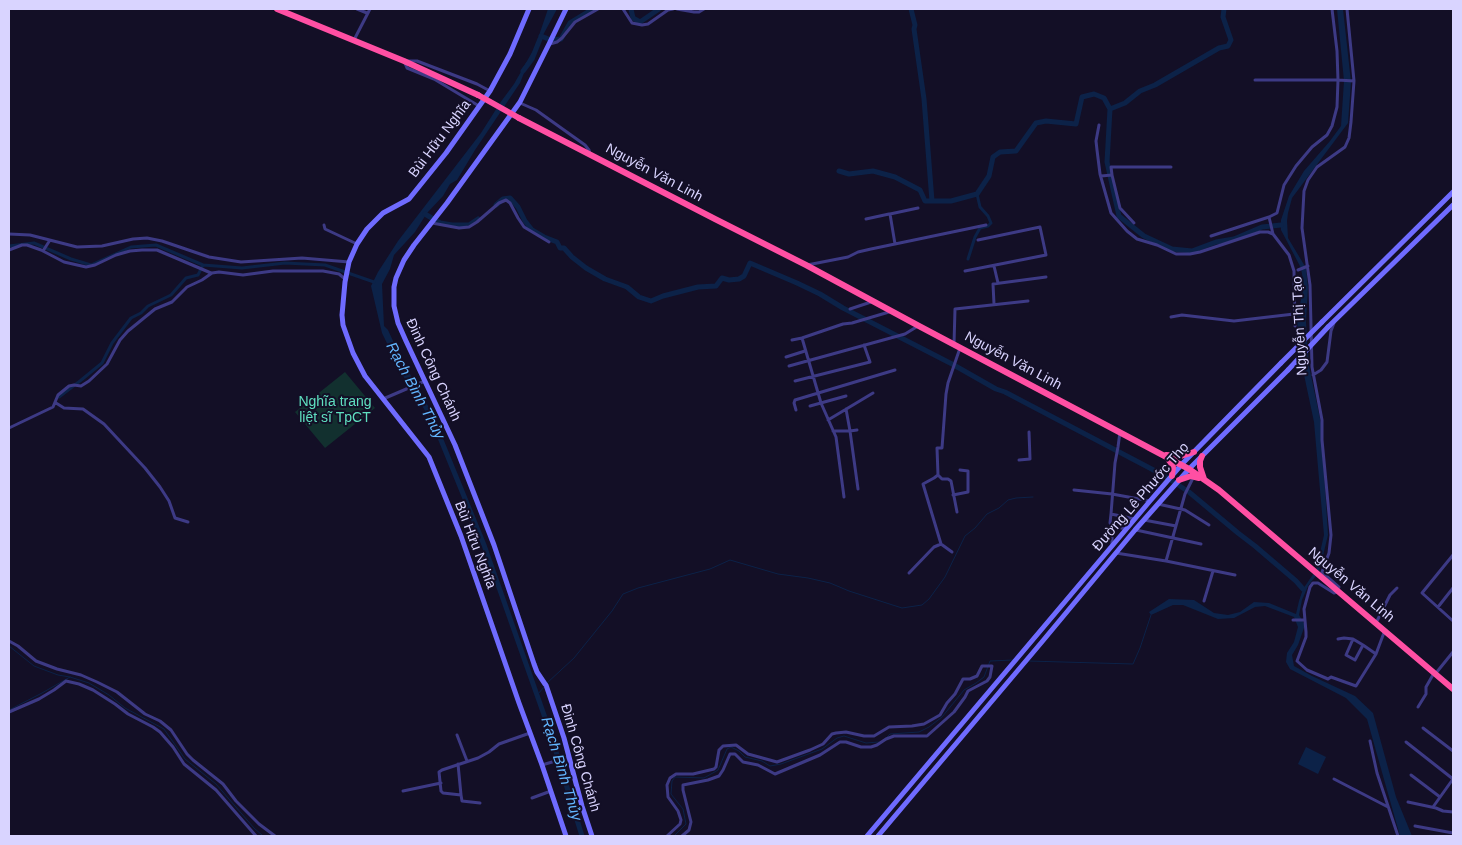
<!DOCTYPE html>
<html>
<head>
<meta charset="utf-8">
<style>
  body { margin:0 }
  #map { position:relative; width:1462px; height:845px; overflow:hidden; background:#130f26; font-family:Helvetica,sans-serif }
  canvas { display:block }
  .frame { position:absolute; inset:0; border:10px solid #d9d4ff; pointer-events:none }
</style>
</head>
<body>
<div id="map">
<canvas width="1462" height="845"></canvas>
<div class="frame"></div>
</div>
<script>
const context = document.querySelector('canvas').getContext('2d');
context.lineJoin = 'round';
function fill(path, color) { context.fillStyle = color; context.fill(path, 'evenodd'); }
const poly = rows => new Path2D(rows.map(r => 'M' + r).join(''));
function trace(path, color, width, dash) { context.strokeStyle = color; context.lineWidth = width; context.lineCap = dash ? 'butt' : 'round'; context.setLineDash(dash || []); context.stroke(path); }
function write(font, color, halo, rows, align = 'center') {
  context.font = font + ' Helvetica,sans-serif'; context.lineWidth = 4; context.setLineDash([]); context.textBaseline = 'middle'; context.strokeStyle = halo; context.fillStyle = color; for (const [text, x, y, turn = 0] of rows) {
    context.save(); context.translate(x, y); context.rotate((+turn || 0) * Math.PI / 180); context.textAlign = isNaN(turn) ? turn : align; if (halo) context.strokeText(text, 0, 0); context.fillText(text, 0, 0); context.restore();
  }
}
fill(poly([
  [345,372,375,408,325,448,295,412]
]), '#12302f');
fill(poly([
  [548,9,557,9,528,63,520,83,475,150,457,180,450,184,443,196,427,213,415,232,394,255,390,269,382,284,384,326,388,330,399,354,421,394,412,391,402,374,382,333,371,286,378,272,398,241,481,133,500,103,514,84,535,47],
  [1337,9,1343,9,1351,82,1348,123,1292,198,1288,213,1287,221,1288,238,1306,268,1308,287,1306,322,1307,341,1309,366,1321,423,1328,535,1319,572,1308,586,1302,600,1299,615,1305,625,1298,645,1292,655,1294,666,1312,676,1355,696,1373,713,1396,797,1412,836,1400,836,1367,719,1346,698,1290,669,1286,662,1287,653,1294,642,1298,627,1294,617,1265,606,1255,607,1234,618,1218,619,1183,605,1173,605,1151,615,1149,612,1169,599,1194,600,1214,613,1228,615,1240,612,1254,602,1269,603,1296,614,1299,601,1303,589,1316,570,1324,535,1314,422,1299,351,1297,318,1304,286,1301,268,1281,230,1281,220,1289,196,1304,171,1330,141,1341,126,1344,81],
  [1306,747,1326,757,1318,774,1298,764]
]), '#0c2248');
trace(poly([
  [9,646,34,666,58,675,70,677,89,683,109,695,125,708,164,729,185,759,216,784,254,828,263,836],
  [1028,661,1133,664,1140,648,1151,615],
  [547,683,574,658,612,611,623,594,638,588,710,569,730,560,778,574,808,578,830,583,849,591,902,608,922,605,929,599,945,577,965,536,975,528,987,514,999,508,1008,500,1016,498,1033,497],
  [537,695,545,686],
  [9,710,42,693,70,677],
  [887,737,890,734,919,732,929,727,942,717,964,690,976,683,984,677,990,661,1014,660],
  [674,836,686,824,683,809,671,794,672,781,675,777,704,778,718,770,727,749,731,747,739,751,745,757,762,761,770,766,781,764,822,749,837,738,844,736,866,743,879,742]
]), '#0c2248', 1);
trace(poly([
  [9,246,34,243,71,259,91,265,131,247,156,245,203,265,242,268,285,263,325,265,374,282],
  [968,259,975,237,980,228,988,226,991,223,988,216,980,207,977,194],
  [59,397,80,381,102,363,112,343,131,318,141,313,148,306,171,295,186,278,198,275,203,265]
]), '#0c2248', 3);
trace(poly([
  [631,9,633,18,640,22,659,9],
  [911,9,915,25,914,29,924,99,932,201,951,201,977,194,989,176,993,157,1000,152,1016,151,1036,123,1046,121,1076,124,1082,97,1094,94,1104,98,1110,109],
  [1224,9,1223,17,1231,40,1228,46,1219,48,1155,85,1140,91,1125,103,1110,109,1107,162,1119,216,1144,236,1172,249,1192,251,1216,242,1234,239,1262,227,1281,225],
  [541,36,551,40,561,39,570,23,593,9],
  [523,71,532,59,540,39],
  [839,171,849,174,873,171,895,177,920,190,925,201,932,201],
  [496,205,503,199,510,198,518,207,525,221,532,230,544,237,557,242,560,248,564,248,572,257,586,268,605,279,627,287,639,297,651,301,663,296,698,287,716,286,722,278,729,280,739,279,744,276,750,263,797,283,820,294,843,308,952,364,996,389,1005,392,1163,475,1189,492,1238,533,1255,546,1296,581,1303,589],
  [425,214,440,223,452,225,469,225,478,219],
  [415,388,432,418,484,545,549,729,582,836]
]), '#0c2248', 5);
trace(poly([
  [357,9,367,13],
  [623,9,632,23,642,25,648,24,668,10,673,9],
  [677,9,694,12,699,12,704,9],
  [1347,9,1354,81,1351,122,1349,138,1345,147,1317,167,1308,180,1304,191,1302,228,1310,285,1312,367,1322,420,1322,440,1331,535,1329,553,1322,572,1339,587,1337,592,1334,593,1318,583,1313,583,1310,587,1304,609,1306,632,1306,637,1297,661,1307,670,1328,679,1331,677,1356,686,1376,654],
  [354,40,370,9],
  [550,44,557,42,562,38,575,22,598,9],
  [1255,80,1338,80,1354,81],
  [520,103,536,110,585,145,589,150,590,154],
  [479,106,434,79,407,68,404,61,417,61,477,84,490,91],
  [1099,125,1096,141,1097,150,1100,174,1111,213,1127,231,1137,239,1157,245,1176,254,1190,254,1200,252,1260,232,1268,232,1273,234],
  [1112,175,1120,208,1134,223],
  [1101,176,1112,175,1111,167,1171,167],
  [866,219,889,214],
  [432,223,459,228,469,227,477,222,499,203,506,200,510,203,518,218,524,227,549,242],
  [324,225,325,229,357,244],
  [9,234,30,235,77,247,102,246,133,239,147,238,162,241,209,257,241,262,302,258,349,262],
  [1211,236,1269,217],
  [895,244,890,214,918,208],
  [9,250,22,245,27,245,41,250,64,262,86,267,95,265,116,255,130,251,142,250,157,250,211,273],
  [43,251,50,240],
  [807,265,848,257,858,252,871,249,986,225],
  [994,266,998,283],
  [1298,270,1308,266],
  [965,271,1046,255,1040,227,978,240],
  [994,304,993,284,1046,277],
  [850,309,871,302],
  [1171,317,1182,315,1234,321,1294,314],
  [1295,326,1294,271,1289,255,1273,234,1269,217,1277,213,1284,185,1296,166,1312,147,1327,135,1332,126,1337,107,1338,80,1337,51,1332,9],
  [792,340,802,338],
  [954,344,955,309,1028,301],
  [786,357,805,351],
  [789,366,905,334,918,326],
  [1313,375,1321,370,1327,362,1331,331,1334,323],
  [795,381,870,362,864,345],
  [383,399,425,381],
  [56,403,64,408,83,409,104,424,145,468,160,487,169,501,175,518,188,522],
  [810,406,846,396],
  [846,409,850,431,857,430],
  [796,410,794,403,795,400,895,370],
  [828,420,873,393],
  [9,428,53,407,58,395,69,386,74,385,81,386,89,381,107,364,120,340,128,331,155,309,172,302,187,287,202,280,212,273,219,272,243,275,273,271,323,271,339,274,345,279],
  [833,431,850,431,858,489],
  [1120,432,1118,447,1115,463,1111,514,1135,519],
  [1019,460,1030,459,1029,432],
  [938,475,942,479,948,479,951,481,957,512],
  [1074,490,1112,494,1150,501],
  [953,495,968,492,968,471,960,470],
  [844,497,836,437,821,403,802,338,843,324,852,323,889,312],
  [1158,504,1185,510,1209,525],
  [1111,514,1110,523,1112,526],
  [1144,520,1176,526],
  [1136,530,1201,544],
  [941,544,952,552],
  [1112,545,1112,526,1126,529],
  [1116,553,1166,561,1185,494,1194,476],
  [1453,555,1422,593,1453,621],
  [1166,561,1235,575],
  [909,573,934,547,941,544,923,484,934,478,938,475,937,448,942,448,946,394,948,383,960,348],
  [1204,601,1213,571],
  [1438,607,1453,588],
  [1293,620,1304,620],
  [1376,623,1390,595,1397,588],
  [1338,639,1344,638,1353,639],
  [9,641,18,646,36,661,57,669,81,675,97,682,117,692,145,714,160,721,171,730,187,754,193,760,223,784,236,801,259,824,275,836],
  [1363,645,1353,639,1346,655,1355,660,1363,645,1376,654,1385,630],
  [1436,673,1453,652],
  [1418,707,1426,694,1426,687,1434,673],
  [9,712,39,699,54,690,66,681,79,684,93,690,115,704,128,714,153,727,160,732,173,747,184,764,216,790,256,836],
  [1423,728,1453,751],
  [457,735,467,761],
  [1370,741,1377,773,1398,836],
  [1406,742,1453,779],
  [458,764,461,795],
  [542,765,569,757],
  [1411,775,1440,797],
  [1334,779,1388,807],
  [403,791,441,783],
  [532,798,551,791],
  [1408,802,1436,808,1443,811,1453,812],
  [480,803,462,801,461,795,443,793,441,791,439,772,442,770,478,758,489,752,499,744,530,733],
  [1433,807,1453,779],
  [1415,826,1453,833],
  [667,836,680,824,681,820,678,811,668,797,667,785,670,778,676,774,693,774,714,769,716,767,719,750,723,746,736,745,748,754,777,762,810,750,823,744,832,734,836,733,846,732,864,736,874,736,889,727,912,726,924,724,940,715,947,703,955,694,963,679,970,679,977,676,982,666,992,666,990,677,987,681,968,691,965,697,954,712,927,736,894,736,886,739,877,745,871,747,861,747,846,742,840,742,820,755,775,774,758,765,743,762,735,754,730,754,723,770,719,776,708,780,683,785,683,790,691,822,689,830,682,836]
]), '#3d3a85', 3);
trace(poly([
  [529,9,510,54,490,91,446,153,409,199,383,213,367,229,357,244,349,262,345,282,342,315,343,325,353,353,365,376,429,457,461,536,519,703,542,765,566,836],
  [1322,322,1453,192],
  [1328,327,1453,205],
  [545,684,537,672,534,664,494,545,455,445,406,341,398,323,394,306,394,287,396,278,404,260,414,245,447,203,520,102,549,44,566,9],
  [546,685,564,738,582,806,592,836],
  [867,836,1150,501,1182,464,1281,363],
  [878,836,1041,643,1135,530,1189,469,1288,370]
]), '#6f6bff', 5);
trace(poly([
  [277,9,404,61,478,95],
  [519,118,715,219,806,265,919,326,1189,469,1219,490,1453,689],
  [1166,455,1181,456,1194,452],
  [1202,456,1200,461,1200,467,1204,479],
  [1167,457,1173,467,1172,476],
  [1179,480,1191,476,1199,478]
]), '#ff4fa3', 6);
trace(poly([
  [1281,363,1322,322],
  [1288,370,1328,327]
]), '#6f6bff', 5);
trace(poly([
  [478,95,519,118]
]), '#ff4fa3', 6);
write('14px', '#d9d4ff', '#130f26', [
  ["Bùi Hữu Nghĩa",440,139,-53],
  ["Nguyễn Văn Linh",654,173,28],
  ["Nguyễn Thị Tạo",1300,326,-93],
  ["Nguyễn Văn Linh",1013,361,28],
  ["Đinh Công Chánh",433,370,65],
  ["Đường Lê Phước Thọ",1141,497,-49],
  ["Bùi Hữu Nghĩa",475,545,69],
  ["Nguyễn Văn Linh",1351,585,40],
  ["Đinh Công Chánh",580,758,74]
]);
write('14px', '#5fe0c0', '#130f26', [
  ["Nghĩa trang",335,402],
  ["liệt sĩ TpCT",335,418]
]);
write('italic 15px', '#62b6ff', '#130f26', [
  ["Rạch Bình Thủy",415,391,62],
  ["Rạch Bình Thủy",561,769,73]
]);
</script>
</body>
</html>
